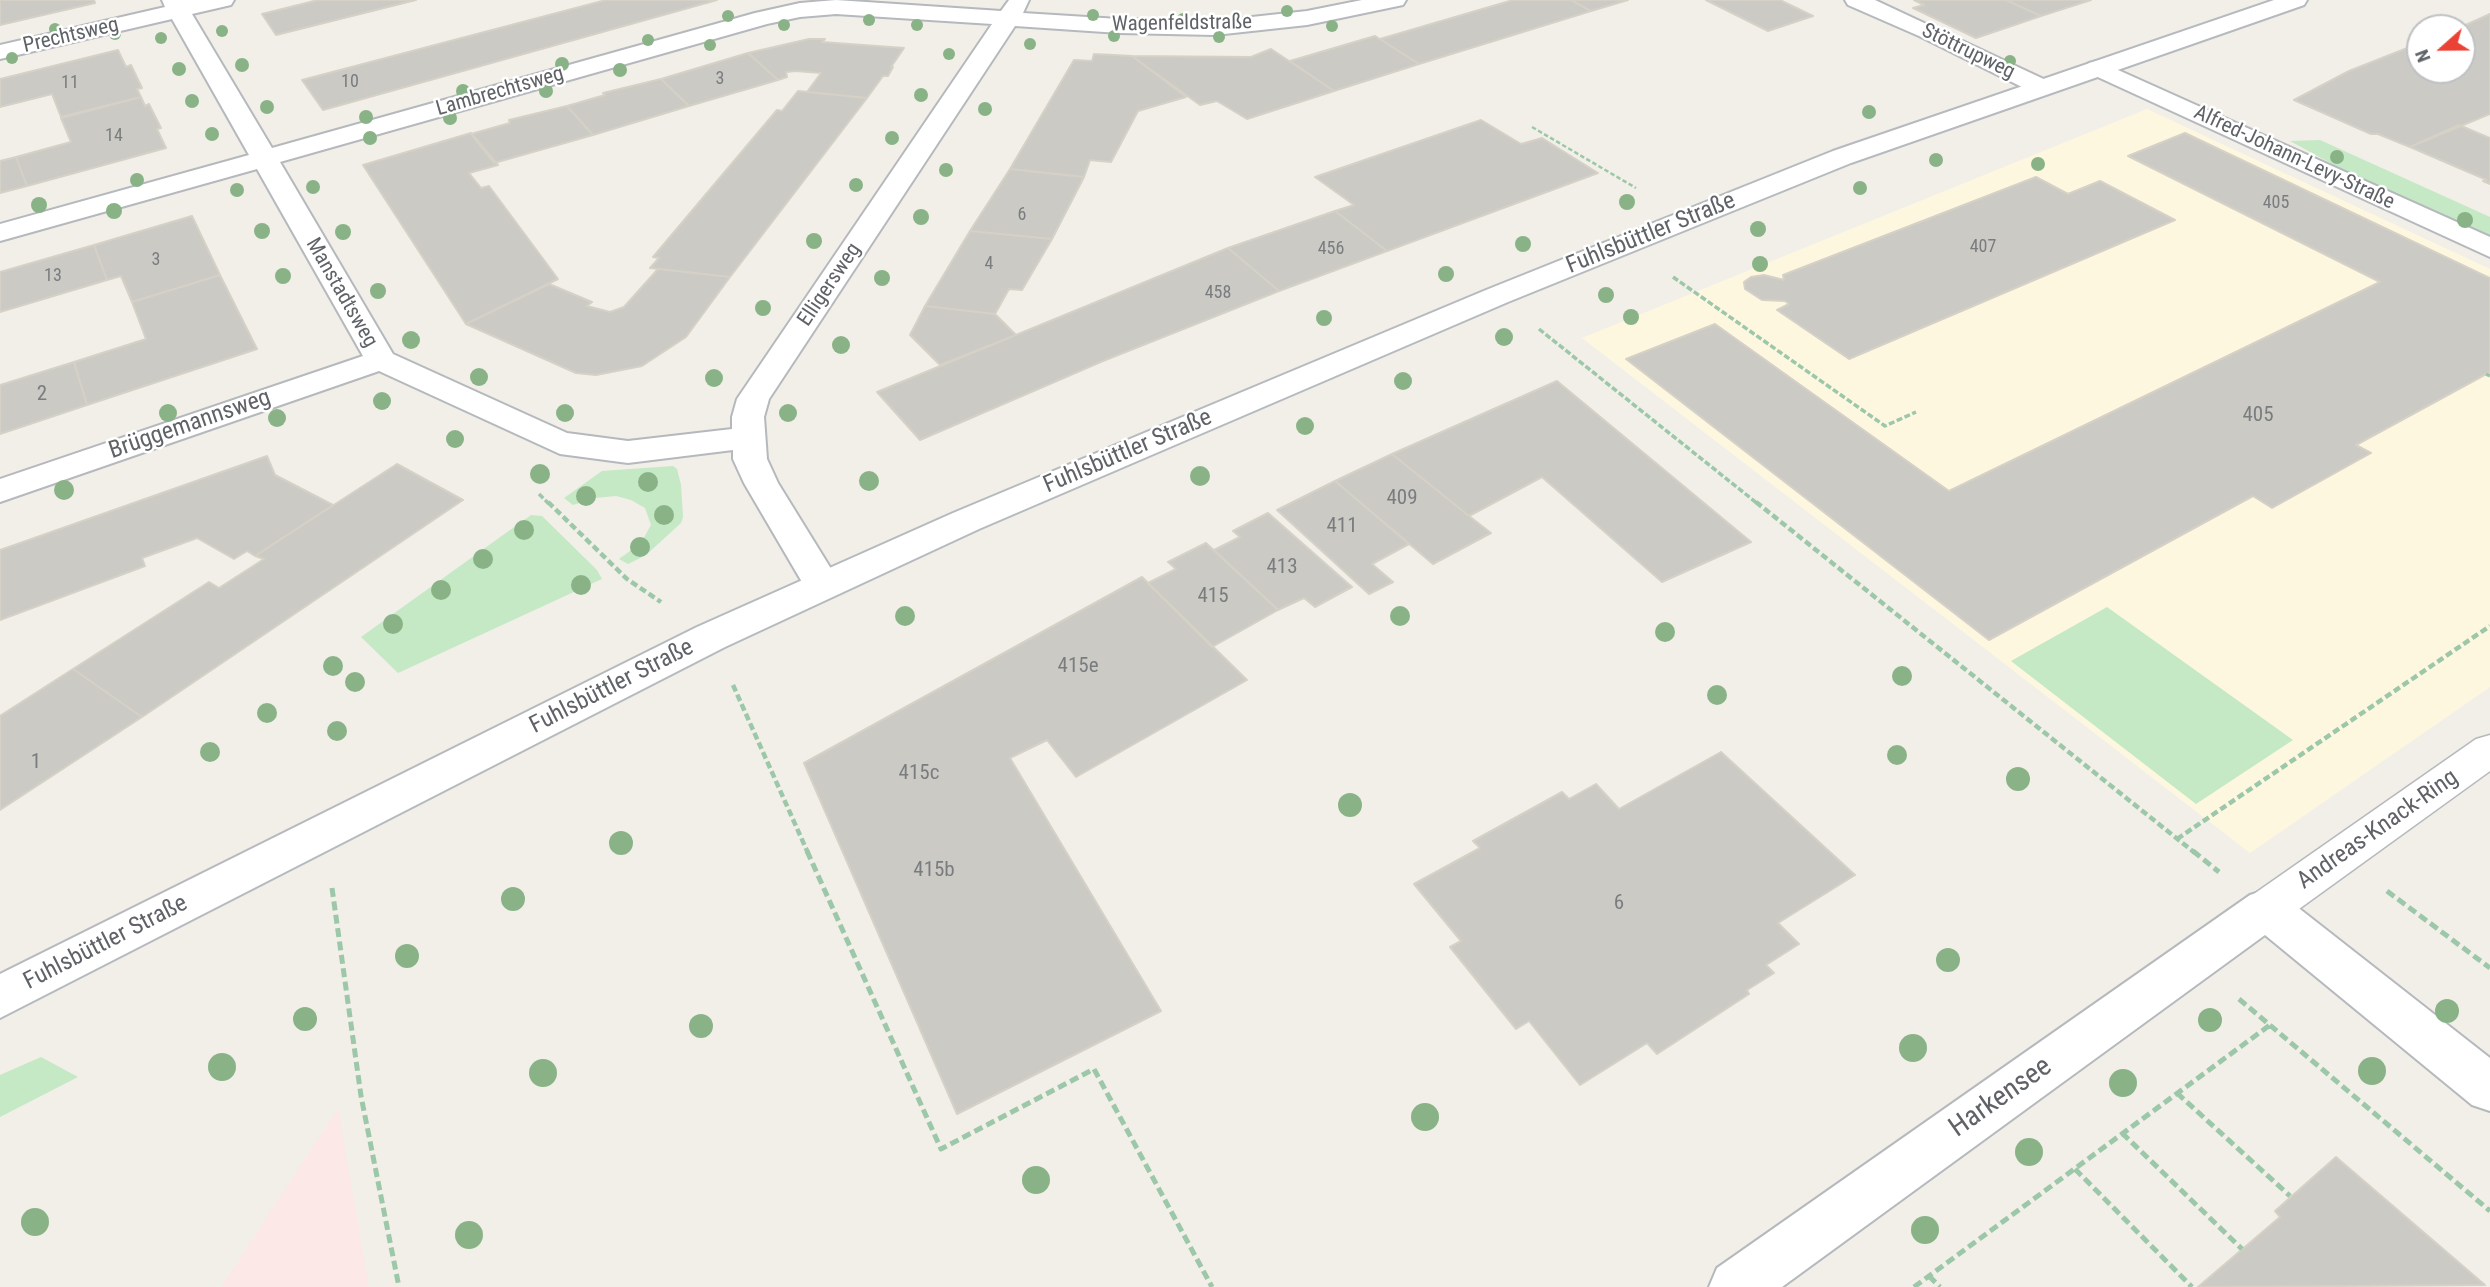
<!DOCTYPE html>
<html>
<head>
<meta charset="utf-8">
<style>
  body { margin:0 }
  #map { position:relative; width:2490px; height:1287px; overflow:hidden; background:#f1efe8; font-family:"Roboto Condensed",sans-serif }
  canvas { display:block }
  .north { position:absolute; left:2406px; top:14px; width:70px; height:70px; box-sizing:border-box; background:#fff; border:2px solid #bfc1c3; border-radius:50%; rotate:249deg; font-size:19px; font-weight:700; line-height:28px; text-align:center; color:#5f6368 }
  .north::after { content:''; display:block; margin:auto; width:24px; height:32px; background:#ea4335; clip-path:polygon(50% 0,100% 100%,50% 72%,0 100%) }
</style>
</head>
<body>
<div id="map">
<canvas width="2490" height="1287"></canvas>
<div class="north">N</div>
</div>
<script>
const context = document.querySelector('canvas').getContext('2d');
context.lineJoin = 'round';
function fill(path, color) { context.fillStyle = color; context.fill(path, 'evenodd'); }
const poly = rows => new Path2D(rows.map(r => 'M' + r).join(''));
function trace(path, color, width, dash) { context.strokeStyle = color; context.lineWidth = width; context.lineCap = dash ? 'butt' : 'round'; context.setLineDash(dash || []); context.stroke(path); }
function write(font, color, halo, rows, align = 'center') {
  context.font = font + ' "Roboto Condensed",sans-serif'; context.lineWidth = 5; context.setLineDash([]); context.textBaseline = 'middle'; context.strokeStyle = halo; context.fillStyle = color; for (const [text, x, y, turn = 0] of rows) {
    context.save(); context.translate(x, y); context.rotate((+turn || 0) * Math.PI / 180); context.textAlign = isNaN(turn) ? turn : align; if (halo) context.strokeText(text, 0, 0); context.fillText(text, 0, 0); context.restore();
  }
}
fill(poly([
  [2147,109,2490,269,2490,687,2250,853,1582,338]
]), '#fef7e0');
fill(poly([
  [338,1108,369,1287,221,1287,235,1266]
]), '#fce8e6');
fill(poly([
  [2320,140,2490,217,2490,239,2374,187,2290,141],
  [673,466,677,469,681,485,683,517,681,523,646,555,628,564,619,559,641,543,651,525,645,508,631,500,616,496,595,498,573,505,564,498,602,471],
  [531,515,542,516,597,570,602,579,398,673,361,637],
  [2107,607,2293,740,2196,804,2011,661],
  [41,1057,78,1077,0,1117,0,1075]
]), '#c5e8c5');
const building = poly([
  [0,0,94,0,95,3,0,25,0,0],
  [318,0,416,0,276,35,262,14,318,0],
  [606,0,717,0,323,110,302,80,606,0],
  [1513,0,1571,0,1591,11,1419,64,1380,39,1513,0],
  [1571,0,1628,0,1591,11,1571,0],
  [1706,0,1780,0,1813,16,1768,31,1706,0],
  [1914,0,2006,0,2041,16,1976,38,1913,8,1924,5,1914,0],
  [2006,0,2091,0,2041,16,2006,0],
  [2490,14,2490,114,2410,147,2378,134,2371,134,2294,100,2349,71,2420,43,2420,70,2462,70,2462,28,2459,28,2490,14],
  [1375,36,1419,64,1334,91,1290,61,1375,36],
  [809,39,825,39,822,42,904,48,891,67,893,67,888,76,883,76,867,98,807,92,821,73,796,71,786,72,787,77,778,80,748,53,809,39],
  [1271,49,1334,91,1247,119,1217,101,1200,105,1132,56,1251,57,1271,49],
  [118,50,126,67,131,65,142,88,137,89,141,97,61,117,52,94,0,107,0,79,118,50],
  [748,53,778,80,689,106,661,79,748,53],
  [1094,54,1132,56,1186,97,1138,111,1111,162,1090,160,1084,177,1010,169,1074,60,1092,61,1094,54],
  [661,79,689,106,593,135,567,106,605,95,603,93,661,79],
  [798,91,867,98,730,277,650,268,659,258,653,257,777,110,782,111,798,91],
  [141,97,145,106,149,104,161,128,157,129,166,148,27,186,16,157,71,142,61,118,141,97],
  [567,106,593,135,494,163,471,134,510,123,509,120,567,106],
  [1481,120,1521,144,1542,138,1598,173,1387,251,1335,211,1354,205,1315,177,1481,120],
  [2459,125,2490,138,2490,184,2483,181,2487,180,2410,147,2459,125],
  [471,133,498,165,469,173,481,188,489,186,558,279,466,324,363,165,471,133],
  [2185,133,2490,278,2490,372,2356,445,2371,453,2272,508,2253,496,1989,640,1626,359,1715,324,1949,491,2380,282,2128,156,2185,133],
  [16,157,27,186,0,193,0,161,16,157],
  [1010,169,1084,177,1052,239,970,231,1010,169],
  [2036,177,2068,194,2100,181,2175,220,1849,359,1777,310,1789,304,1785,301,1762,300,1745,289,1744,282,1751,277,1764,275,1784,280,1783,275,2036,177],
  [1335,211,1387,251,1279,291,1228,248,1335,211],
  [192,216,220,275,132,302,121,276,107,280,94,245,192,216],
  [970,231,1052,239,1022,290,1009,289,995,314,925,306,970,231],
  [94,245,107,280,0,312,0,272,94,245],
  [1228,248,1279,291,1103,361,920,440,877,392,1228,248],
  [658,269,730,277,686,337,642,366,596,375,576,373,466,324,549,284,592,302,587,306,610,312,624,307,658,269],
  [220,275,257,349,87,405,74,362,146,339,132,302,220,275],
  [925,306,995,314,1016,335,940,365,910,335,925,306],
  [74,362,87,405,0,434,0,385,74,362],
  [1557,381,1751,542,1662,582,1542,477,1469,516,1392,454,1557,381],
  [1392,454,1469,516,1491,533,1433,564,1335,481,1392,454],
  [267,456,275,475,333,505,255,556,247,551,234,559,197,538,142,558,145,566,0,620,0,550,267,456],
  [397,464,463,500,142,717,73,669,209,582,219,588,264,559,255,556,397,464],
  [1335,481,1409,544,1372,564,1393,582,1369,594,1277,510,1335,481],
  [1268,513,1352,587,1315,607,1304,598,1278,610,1214,550,1240,537,1233,531,1268,513],
  [1206,543,1278,610,1212,647,1148,583,1176,569,1168,562,1206,543],
  [1142,577,1247,680,1076,777,1047,740,1010,758,1161,1011,957,1114,804,763,1142,577],
  [73,669,142,717,0,810,0,716,73,669],
  [1721,752,1855,875,1778,923,1799,944,1766,965,1774,973,1747,990,1749,994,1657,1054,1647,1043,1580,1085,1529,1021,1516,1029,1450,947,1461,941,1414,884,1480,848,1473,841,1562,792,1569,799,1596,784,1619,809,1721,752],
  [2336,1157,2485,1285,2198,1287,2280,1217,2275,1211,2336,1157]
]);
fill(building, '#cccac5');
trace(building, '#d6d1c6', 2);
const lane = poly([
  [2490,735,2490,771,2281,922,2266,927,2251,922,2244,909,2251,896,2476,739,2490,735]
]);
const street = poly([
  [162,0,234,0,231,5,192,14,272,148,755,13,800,3,836,0,1001,11,1009,0,1029,0,1023,13,1119,19,1215,21,1307,11,1362,0,1406,0,1403,5,1307,25,1215,35,1119,33,1015,26,769,399,764,417,767,459,778,483,841,585,835,594,822,598,809,594,744,483,733,459,733,450,628,463,560,454,379,371,0,502,0,479,363,356,257,169,0,241,0,224,249,155,172,19,0,59,0,45,165,7,162,0],
  [836,14,992,24,737,399,732,417,732,429,628,441,567,433,393,354,280,162,767,24,800,17,836,14],
  [1845,0,1875,0,2050,82,2053,87,2050,92,2041,94,2032,92,1919,36,1848,5,1845,0],
  [2098,61,2490,237,2490,257,2089,73,2086,68,2089,63,2098,61],
  [2266,890,2282,895,2490,1058,2490,1111,2472,1105,2265,935,1782,1287,1709,1287,1717,1268,2250,895,2266,890]
]);
const secondary = poly([
  [2274,0,2307,0,2304,5,1851,163,1508,302,979,529,725,647,0,1018,0,974,697,627,953,513,1486,290,1833,151,2274,0]
]);
trace(lane, '#b5b8bc', 3);
trace(street, '#b5b8bc', 4);
trace(secondary, '#b6babf', 4);
trace(poly([
  [1532,127,1636,188]
]), '#9cc7a9', 2.5, [4.5, 2.5]);
trace(poly([
  [1673,277,1885,426,1916,412],
  [1539,329,1758,504],
  [2486,374,2490,376],
  [539,494,549,504]
]), '#9cc7a9', 3.5, [6, 2.5]);
trace(poly([
  [548,502,627,579,661,602],
  [1756,502,2195,853],
  [733,685,808,853],
  [2177,839,2490,626]
]), '#9cc7a9', 4.5, [7, 3.5]);
trace(poly([
  [807,851,941,1149,1094,1069,1212,1287],
  [2193,851,2219,872],
  [332,888,361,1096,399,1287],
  [2387,891,2490,968],
  [2239,999,2490,1211],
  [2177,1093,2290,1196],
  [2122,1133,2242,1249],
  [2075,1169,2192,1287],
  [1929,1276,1940,1287],
  [1914,1287,2270,1025]
]), '#9cc7a9', 5, [9, 4.5]);
fill(lane, '#fff');
fill(street, '#fff');
fill(secondary, '#fff');
context.fillStyle = '#89b387';
for (const [x, y, r] of [
  [1287,11,6],
  [1093,15,6],
  [728,16,6],
  [1183,19,6],
  [869,20,6],
  [784,25,6],
  [917,25,6],
  [1332,26,6],
  [55,29,6],
  [222,31,6],
  [115,34,6],
  [1114,36,6],
  [1219,37,6],
  [161,38,6],
  [648,40,6],
  [1030,44,6],
  [710,45,6],
  [949,54,6],
  [12,58,6],
  [2010,61,6],
  [562,64,7],
  [242,65,7],
  [179,69,7],
  [620,70,7],
  [463,91,7],
  [546,91,7],
  [921,95,7],
  [192,101,7],
  [267,107,7],
  [985,109,7],
  [1869,112,7],
  [366,117,7],
  [450,118,7],
  [212,134,7],
  [370,138,7],
  [892,138,7],
  [2337,157,7],
  [1936,160,7],
  [2038,164,7],
  [946,170,7],
  [137,180,7],
  [856,185,7],
  [313,187,7],
  [1860,188,7],
  [237,190,7],
  [1627,202,8],
  [39,205,8],
  [114,211,8],
  [921,217,8],
  [2465,220,8],
  [1758,229,8],
  [262,231,8],
  [343,232,8],
  [814,241,8],
  [1523,244,8],
  [1760,264,8],
  [1446,274,8],
  [283,276,8],
  [882,278,8],
  [378,291,8],
  [1606,295,8],
  [763,308,8],
  [1631,317,8],
  [1324,318,8],
  [1504,337,9],
  [411,340,9],
  [841,345,9],
  [479,377,9],
  [714,378,9],
  [1403,381,9],
  [382,401,9],
  [168,413,9],
  [565,413,9],
  [788,413,9],
  [277,418,9],
  [1305,426,9],
  [455,439,9],
  [540,474,10],
  [1200,476,10],
  [869,481,10],
  [648,482,10],
  [64,490,10],
  [586,496,10],
  [664,515,10],
  [524,530,10],
  [640,547,10],
  [483,559,10],
  [581,585,10],
  [441,590,10],
  [905,616,10],
  [1400,616,10],
  [393,624,10],
  [1665,632,10],
  [333,666,10],
  [1902,676,10],
  [355,682,10],
  [1717,695,10],
  [267,713,10],
  [337,731,10],
  [210,752,10],
  [1897,755,10],
  [2018,779,12],
  [1350,805,12],
  [621,843,12],
  [513,899,12],
  [407,956,12],
  [1948,960,12],
  [2447,1011,12],
  [305,1019,12],
  [2210,1020,12],
  [701,1026,12],
  [1913,1048,14],
  [222,1067,14],
  [2372,1071,14],
  [543,1073,14],
  [2123,1083,14],
  [1425,1117,14],
  [2029,1152,14],
  [1036,1180,14],
  [35,1222,14],
  [1925,1230,14],
  [469,1235,14]
]) { context.beginPath(); context.arc(x, y, r, 0, 2 * Math.PI); context.fill(); }
write('18px', '#7a7d7f', null, [
  ["3",720,79],
  ["10",350,82],
  ["11",70,83],
  ["14",114,136],
  ["405",2276,203],
  ["6",1022,215],
  ["407",1983,247],
  ["456",1331,249],
  ["3",156,260],
  ["4",989,264],
  ["13",53,276],
  ["458",1218,293]
]);
write('21px', '#5f6368', '#fff', [
  ["Wagenfeldstraße",1182,24,-1],
  ["Prechtsweg",71,36,-13],
  ["Stöttrupweg",1968,52,26],
  ["Lambrechtsweg",500,92,-16],
  ["Alfred-Johann-Levy-Straße",2294,158,25],
  ["Elligersweg",830,285,-56],
  ["Manstadtsweg",341,293,60]
]);
write('21px', '#7a7d7f', null, [
  ["2",42,395],
  ["405",2258,416],
  ["409",1402,499],
  ["411",1342,527],
  ["413",1282,568],
  ["415",1213,597],
  ["415e",1078,667],
  ["1",36,763],
  ["415c",919,774],
  ["415b",934,871],
  ["6",1619,904]
]);
write('24px', '#5f6368', '#fff', [
  ["Fuhlsbüttler Straße",1651,234,-22],
  ["Brüggemannsweg",190,425,-19],
  ["Fuhlsbüttler Straße",1128,452,-23],
  ["Fuhlsbüttler Straße",612,687,-27],
  ["Andreas-Knack-Ring",2378,830,-35],
  ["Fuhlsbüttler Straße",106,943,-27]
]);
write('28px', '#5f6368', '#fff', [
  ["Harkensee",2001,1098,-35]
]);
</script>
</body>
</html>
